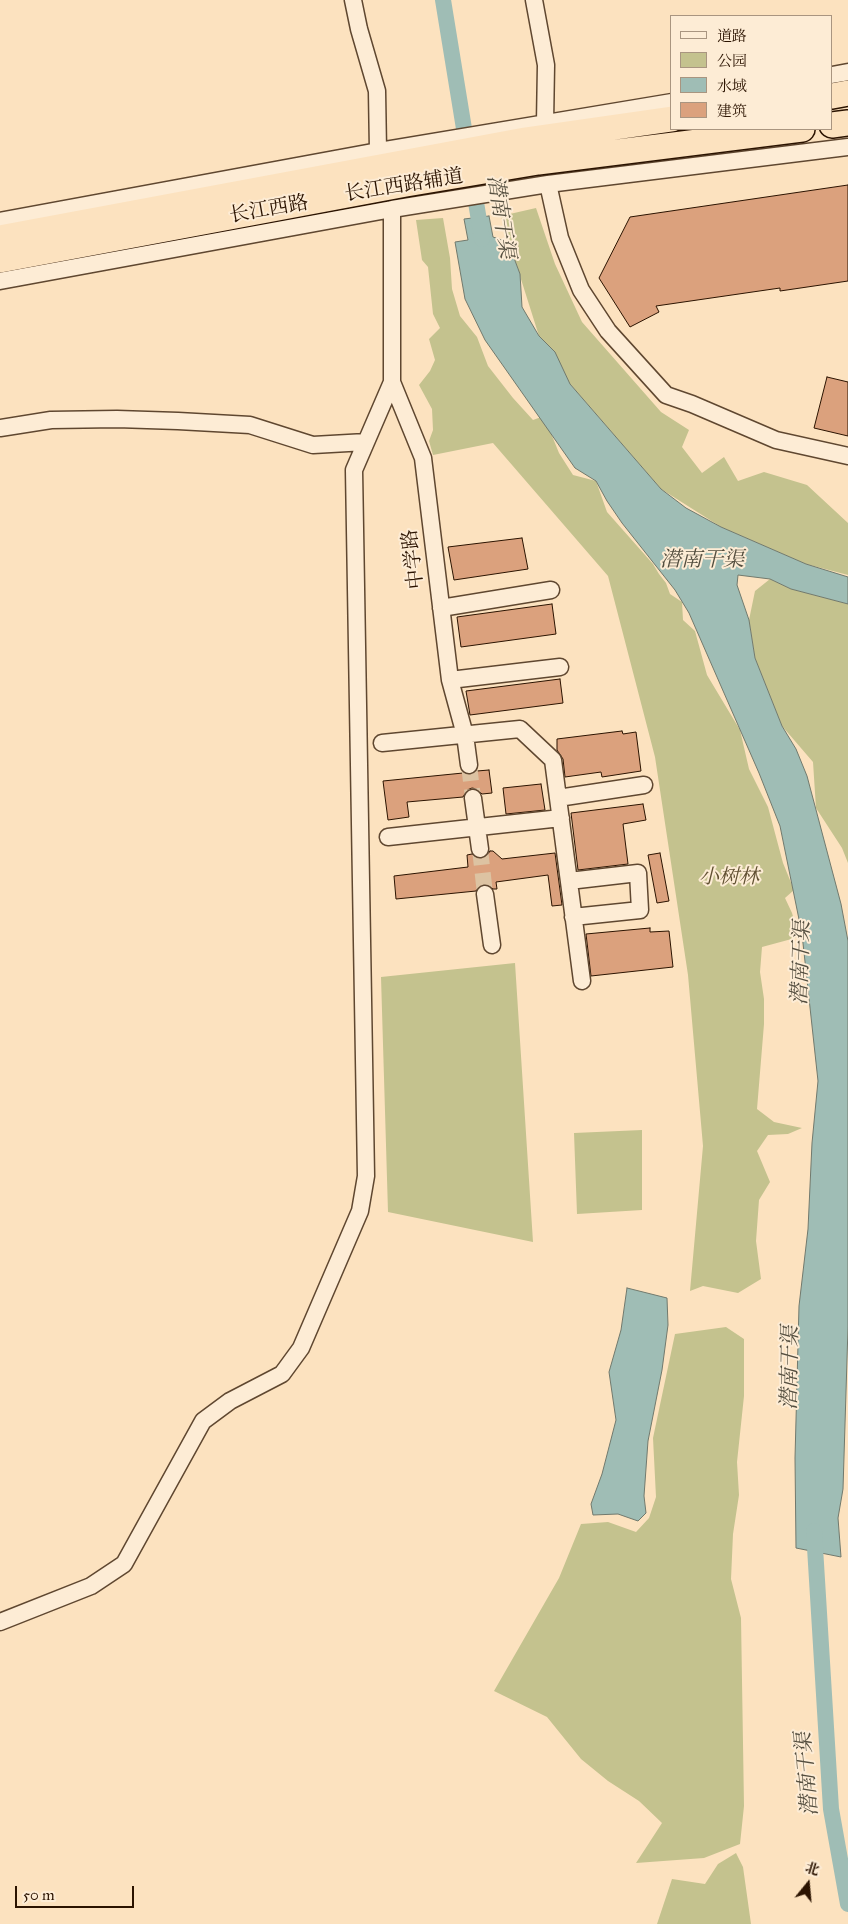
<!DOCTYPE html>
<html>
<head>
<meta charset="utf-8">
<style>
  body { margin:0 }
  #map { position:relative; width:848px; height:1924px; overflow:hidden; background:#fce2bf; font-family:"IM FELL Great Primer","Noto Serif SC",serif }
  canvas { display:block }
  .legend { position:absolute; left:670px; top:15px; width:162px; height:115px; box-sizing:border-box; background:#fdecd5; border:1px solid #a99580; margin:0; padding:6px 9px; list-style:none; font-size:15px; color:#2b1300 }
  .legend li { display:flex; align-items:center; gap:10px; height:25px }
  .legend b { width:25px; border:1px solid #a99580 }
  .north { position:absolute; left:783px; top:1859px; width:50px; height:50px; -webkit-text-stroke:4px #fdecd5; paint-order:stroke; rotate:17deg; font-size:14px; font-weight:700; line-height:20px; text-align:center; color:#2b1300 }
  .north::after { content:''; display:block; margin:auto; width:18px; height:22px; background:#2b1300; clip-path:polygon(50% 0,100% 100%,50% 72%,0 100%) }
  .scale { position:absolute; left:15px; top:1886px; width:119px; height:22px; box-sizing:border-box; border:2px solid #2b1300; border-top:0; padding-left:6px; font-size:15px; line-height:18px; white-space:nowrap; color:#2b1300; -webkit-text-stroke:4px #fdecd5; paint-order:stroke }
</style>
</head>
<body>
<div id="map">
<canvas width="848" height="1924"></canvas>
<ul class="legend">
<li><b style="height:6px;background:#fdecd5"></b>道路</li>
<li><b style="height:14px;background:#c4c28e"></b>公园</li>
<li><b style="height:14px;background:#9fbdb5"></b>水域</li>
<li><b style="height:14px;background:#dba17d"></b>建筑</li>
</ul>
<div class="north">北</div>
<div class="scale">50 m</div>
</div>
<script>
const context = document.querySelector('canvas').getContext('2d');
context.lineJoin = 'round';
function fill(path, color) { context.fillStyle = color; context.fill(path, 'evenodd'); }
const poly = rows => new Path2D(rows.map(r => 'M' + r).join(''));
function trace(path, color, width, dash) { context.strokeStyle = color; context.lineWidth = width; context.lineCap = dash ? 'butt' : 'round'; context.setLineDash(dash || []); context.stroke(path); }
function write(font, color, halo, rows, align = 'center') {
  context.font = font + ' "IM FELL Great Primer","Noto Serif SC",serif'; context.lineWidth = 4; context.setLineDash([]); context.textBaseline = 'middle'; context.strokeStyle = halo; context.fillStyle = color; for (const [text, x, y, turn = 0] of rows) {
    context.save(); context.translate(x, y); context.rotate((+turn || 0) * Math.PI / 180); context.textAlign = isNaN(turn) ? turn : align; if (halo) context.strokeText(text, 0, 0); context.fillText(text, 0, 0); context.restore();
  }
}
fill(poly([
  [536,208,555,264,582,322,661,412,689,430,682,447,702,473,724,457,738,481,764,472,807,485,848,523,848,575,806,564,721,527,661,489,570,384,539,336,501,216],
  [443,218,450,258,452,289,460,316,477,337,488,366,513,398,533,420,544,416,559,453,573,475,596,481,607,512,653,564,659,574,666,583,670,594,682,602,683,620,695,631,707,675,740,730,749,769,768,807,783,863,794,890,785,898,792,913,799,937,762,947,760,972,764,999,764,1024,757,1109,774,1122,802,1128,788,1134,768,1135,757,1151,770,1182,759,1200,756,1241,761,1279,738,1293,703,1286,690,1291,703,1146,688,975,655,757,608,576,493,443,433,455,429,441,433,430,432,409,419,385,430,371,435,360,429,339,440,328,433,314,428,267,422,260,416,220],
  [770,579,791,589,848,604,848,863,842,848,816,808,813,762,782,726,755,658,749,620,755,591],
  [515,963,533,1242,388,1212,381,977],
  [642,1130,642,1210,577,1214,574,1133],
  [726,1327,744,1339,744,1396,737,1462,739,1495,733,1534,731,1579,741,1618,744,1806,740,1844,704,1858,636,1863,662,1823,639,1801,608,1781,581,1759,547,1717,494,1691,559,1578,581,1524,608,1522,636,1532,649,1518,656,1497,653,1438,675,1334],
  [736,1853,743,1867,751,1924,657,1924,672,1879,705,1884,718,1864]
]), '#c4c28e');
const water = poly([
  [489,216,493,237,508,242,520,274,522,307,539,336,555,352,570,384,661,489,686,508,721,527,806,564,848,577,848,604,791,589,770,579,738,575,737,585,749,620,755,658,782,726,796,749,807,776,841,904,848,941,848,1327,843,1489,838,1518,841,1557,796,1548,795,1458,799,1306,808,1229,812,1143,818,1081,802,934,780,826,759,773,689,613,675,590,622,523,607,501,596,481,575,468,485,340,465,299,455,242,468,240,464,219,489,216],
  [627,1288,667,1298,668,1325,662,1370,648,1441,644,1496,646,1513,638,1521,618,1514,593,1515,591,1504,602,1474,616,1420,609,1372,621,1330,627,1288]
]);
fill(water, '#9fbdb5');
trace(water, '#71796d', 1);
trace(poly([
  [443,0,482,239],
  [814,1531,831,1809,848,1904]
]), '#9fbdb5', 16);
const building = poly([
  [848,185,848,281,780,291,780,288,656,306,659,312,630,327,599,278,630,217,848,185],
  [827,377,848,382,848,436,814,428,827,377],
  [522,538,528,569,454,580,448,547,522,538],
  [552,604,556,634,461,647,457,617,552,604],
  [560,679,563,703,470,715,466,691,560,679],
  [622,731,623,734,636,732,641,771,602,777,601,772,565,777,563,759,557,750,557,739,622,731],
  [489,770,492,793,482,794,477,789,472,788,467,790,463,797,407,802,409,817,388,820,383,781,463,773,470,775,477,771,489,770],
  [541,784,545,810,506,814,503,788,541,784],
  [643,804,646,820,623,824,628,864,578,870,571,813,643,804],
  [490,851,493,851,502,859,555,853,562,905,552,906,548,875,496,882,497,889,493,889,489,885,484,884,479,886,476,891,396,899,394,876,468,867,467,855,472,854,476,858,482,859,486,857,490,851],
  [660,853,669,901,657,903,648,855,660,853],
  [650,928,650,932,669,931,673,967,591,976,586,934,650,928]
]);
fill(building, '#dba17d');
trace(building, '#2b1300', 1);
trace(poly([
  [469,765,473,798],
  [480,849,485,894]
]), '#ddc3a2', 16, [16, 8]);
const minor = poly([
  [353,0,359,29,377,91,378,151],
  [534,0,546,65,545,123],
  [832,75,848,72],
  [548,184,560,238,581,290,608,331,666,395,692,404,776,440,848,456],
  [0,221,378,151,672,102],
  [0,281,392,209,548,184,848,147],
  [392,382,423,458,450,680,465,735,469,765],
  [0,428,51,420,117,419,178,421,250,425,313,445,366,442],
  [441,608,551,590],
  [450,680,560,667],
  [382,743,520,729,553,760,582,981],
  [473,798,480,849],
  [558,798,644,785],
  [388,837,561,818],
  [569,881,638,873,640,910,573,917],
  [485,894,492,945],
  [0,1622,91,1586,124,1564,203,1421,230,1401,282,1374,301,1348,360,1211,366,1176,354,470,392,382,392,209]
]);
const highway = poly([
  [832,96,848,93],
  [832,125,848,123],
  [0,238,525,140,672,119],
  [0,260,406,184,538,162,802,129]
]);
trace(minor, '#5f4730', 19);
trace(highway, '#2b1300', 28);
trace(minor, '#fdecd5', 16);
trace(highway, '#fce2bf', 25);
write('20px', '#2b1300', '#fdecd5', [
  ["长江西路辅道",404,186,-9],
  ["长江西路",269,210,-10],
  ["中学路",414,559,-97]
]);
write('italic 20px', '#615032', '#fdecd5', [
  ["小树林",729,878]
]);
write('italic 21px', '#544e3f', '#fdecd5', [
  ["潜南干渠",500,217,81],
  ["潜南干渠",702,561],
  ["潜南干渠",802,963,-88],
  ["潜南干渠",791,1368,-89],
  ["潜南干渠",808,1774,-95]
]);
</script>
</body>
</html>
